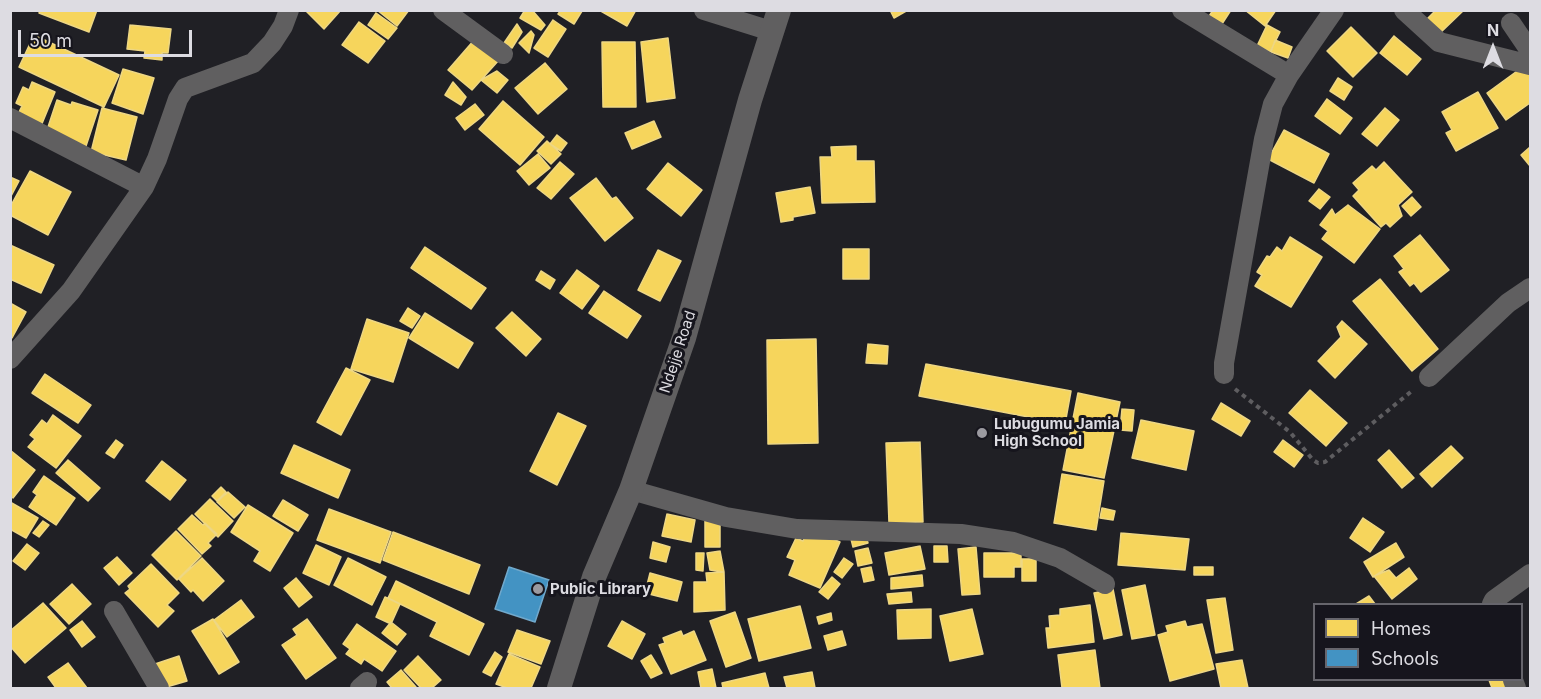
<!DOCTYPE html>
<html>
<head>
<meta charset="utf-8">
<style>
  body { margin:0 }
  #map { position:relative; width:1541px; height:699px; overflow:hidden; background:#202025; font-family:Inter,sans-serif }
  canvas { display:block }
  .frame { position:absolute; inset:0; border:12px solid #dddce2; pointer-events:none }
  .legend { position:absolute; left:1313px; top:603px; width:210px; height:78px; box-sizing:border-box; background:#16151d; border:2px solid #66656c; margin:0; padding:8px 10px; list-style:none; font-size:18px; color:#dddce2 }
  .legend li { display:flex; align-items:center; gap:12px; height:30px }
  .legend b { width:30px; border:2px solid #66656c }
  .north { position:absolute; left:1463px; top:18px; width:60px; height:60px; -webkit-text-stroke:4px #16151d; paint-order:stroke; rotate:0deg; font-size:16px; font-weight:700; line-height:24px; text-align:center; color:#dddce2 }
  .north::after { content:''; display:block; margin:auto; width:21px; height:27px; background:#dddce2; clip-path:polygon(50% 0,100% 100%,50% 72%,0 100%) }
  .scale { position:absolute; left:18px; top:30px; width:174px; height:27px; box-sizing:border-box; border:3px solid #dddce2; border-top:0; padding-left:8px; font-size:18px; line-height:21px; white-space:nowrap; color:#dddce2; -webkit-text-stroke:4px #16151d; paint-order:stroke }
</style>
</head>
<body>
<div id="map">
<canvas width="1541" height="699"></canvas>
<div class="frame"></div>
<ul class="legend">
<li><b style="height:16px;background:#f6d55c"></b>Homes</li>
<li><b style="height:16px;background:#4393c3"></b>Schools</li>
</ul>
<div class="north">N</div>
<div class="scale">50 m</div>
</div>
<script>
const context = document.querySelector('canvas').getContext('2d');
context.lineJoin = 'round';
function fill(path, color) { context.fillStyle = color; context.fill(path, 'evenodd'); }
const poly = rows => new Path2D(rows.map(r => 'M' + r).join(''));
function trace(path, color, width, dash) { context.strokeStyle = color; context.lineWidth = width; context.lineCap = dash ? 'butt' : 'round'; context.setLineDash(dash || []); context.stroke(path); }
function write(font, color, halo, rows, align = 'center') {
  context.font = font + ' Inter,sans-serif'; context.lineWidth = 6; context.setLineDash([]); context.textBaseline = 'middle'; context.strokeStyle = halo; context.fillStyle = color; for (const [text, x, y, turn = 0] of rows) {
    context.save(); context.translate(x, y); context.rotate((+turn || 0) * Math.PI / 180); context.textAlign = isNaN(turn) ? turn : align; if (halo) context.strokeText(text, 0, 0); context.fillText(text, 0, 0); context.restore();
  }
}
const homes = poly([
  [40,10,97,10,89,32,39,13,40,10],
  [305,10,341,10,324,29,305,10],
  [377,10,409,10,397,26,377,10],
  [525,10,532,10,545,25,541,30,520,18,525,10],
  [561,10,582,10,582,11,574,24,558,14,561,10],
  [599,10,636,10,627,26,599,10],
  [890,10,908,10,894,18,890,10],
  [1213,10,1231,10,1220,27,1208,18,1213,10],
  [1245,10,1276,10,1265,26,1245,10],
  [1436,10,1464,10,1438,35,1425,21,1436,10],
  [376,13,397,28,388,39,368,25,376,13],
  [553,20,566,29,548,57,534,48,553,20],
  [359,22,385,41,368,63,342,45,359,22],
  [517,24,522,32,512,48,504,43,517,24],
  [130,25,171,29,168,53,162,53,162,60,144,58,145,51,127,49,130,25],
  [1267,25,1280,32,1270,52,1257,46,1267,25],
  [1351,27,1377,53,1353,77,1327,51,1351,27],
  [531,31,534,35,529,53,519,43,531,31],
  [34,35,119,75,104,107,19,67,34,35],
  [1394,36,1421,59,1407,75,1380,53,1394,36],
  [668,38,675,98,647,102,641,42,668,38],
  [475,39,499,60,472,90,448,70,475,39],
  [1275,40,1292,47,1288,58,1271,52,1275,40],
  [602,42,635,42,636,107,603,107,602,42],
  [545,63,567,89,538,114,515,88,545,63],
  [1524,66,1530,75,1530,103,1506,120,1487,93,1524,66],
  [123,69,154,78,143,114,112,103,123,69],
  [497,71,508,80,497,93,481,80,497,71],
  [1338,78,1352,87,1344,100,1330,91,1338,78],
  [32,82,55,92,41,126,17,116,22,106,16,103,23,87,29,90,32,82],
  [453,82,466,97,461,105,445,95,453,82],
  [1478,92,1498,128,1456,151,1446,133,1452,130,1442,112,1478,92],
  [1327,99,1352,118,1340,134,1315,116,1327,99],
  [57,100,71,105,72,102,98,110,85,149,45,136,57,100],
  [503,101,544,137,520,165,479,129,503,101],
  [475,104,484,115,465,130,456,118,475,104],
  [102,108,137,117,126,160,91,152,102,108],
  [1385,108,1399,120,1377,146,1362,134,1385,108],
  [654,121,661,137,632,149,625,133,654,121],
  [1284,130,1329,154,1314,183,1268,159,1284,130],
  [557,135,567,143,561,151,550,144,557,135],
  [547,141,561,154,551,164,537,151,547,141],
  [856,146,856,161,874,161,875,202,822,203,820,157,832,157,831,147,856,146],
  [1530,147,1530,166,1521,155,1530,147],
  [538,154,550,168,529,185,517,171,538,154],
  [560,162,574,174,551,199,537,188,560,162],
  [1384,162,1412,192,1398,205,1402,216,1390,227,1386,223,1381,227,1353,196,1359,190,1353,183,1372,166,1376,170,1384,162],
  [668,163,702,190,681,216,647,189,668,163],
  [30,171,71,192,48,235,10,215,10,207,30,171],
  [10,177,19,181,10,198,10,177],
  [596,178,612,199,616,197,633,218,605,241,570,198,596,178],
  [810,187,815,213,793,217,793,220,781,222,776,193,810,187],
  [1319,189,1330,197,1320,209,1309,201,1319,189],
  [1412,197,1421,207,1411,216,1402,206,1412,197],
  [1348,205,1380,229,1354,263,1322,239,1328,231,1320,225,1332,209,1335,215,1348,205],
  [1420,235,1449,270,1421,292,1414,283,1410,286,1399,272,1404,269,1394,256,1420,235],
  [1290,237,1322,257,1291,307,1255,286,1262,275,1257,272,1267,256,1270,257,1277,247,1282,251,1290,237],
  [10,245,54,265,41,293,10,279,10,245],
  [425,247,486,288,471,309,411,268,425,247],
  [843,249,869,249,869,279,843,279,843,249],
  [658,250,681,261,660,301,638,290,658,250],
  [577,270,599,286,582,309,560,293,577,270],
  [541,271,555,280,550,289,536,280,541,271],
  [1380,279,1438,349,1412,371,1353,301,1380,279],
  [604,291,641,316,627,338,589,313,604,291],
  [10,303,26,312,12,338,10,337,10,303],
  [408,308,420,316,412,328,400,321,408,308],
  [512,312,541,339,526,356,496,328,512,312],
  [425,313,473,343,458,368,409,338,425,313],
  [367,319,409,333,393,382,351,369,367,319],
  [1342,321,1367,344,1335,378,1318,361,1341,337,1337,327,1342,321],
  [816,339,818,443,768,444,767,340,816,339],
  [868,344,888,346,887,364,866,363,868,344],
  [926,364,1071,391,1065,424,919,396,926,364],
  [346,368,370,380,341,435,317,422,346,368],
  [45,374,91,405,78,423,32,393,45,374],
  [1310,390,1347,423,1326,446,1289,413,1310,390],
  [1078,393,1120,402,1104,478,1063,470,1078,393],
  [1221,403,1250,421,1241,436,1212,419,1221,403],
  [1122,409,1134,410,1132,431,1120,430,1122,409],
  [558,413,586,426,557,485,530,471,558,413],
  [53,415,81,436,56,468,28,447,35,439,30,435,42,420,47,424,53,415],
  [1141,420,1194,431,1186,470,1132,458,1141,420],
  [116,440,123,445,114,458,106,453,116,440],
  [1283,440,1303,455,1294,467,1274,452,1283,440],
  [920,442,923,522,889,523,886,443,920,442],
  [294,445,350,470,338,498,281,473,294,445],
  [1451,446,1463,458,1432,487,1420,474,1451,446],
  [10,450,35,470,13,498,10,496,10,450],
  [1389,450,1414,478,1402,488,1378,460,1389,450],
  [68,460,100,488,88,501,56,473,68,460],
  [162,461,186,480,170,500,146,481,162,461],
  [1062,474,1104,481,1096,530,1054,523,1062,474],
  [44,476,75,498,56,525,29,507,37,495,33,492,44,476],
  [221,487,226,492,217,501,212,496,221,487],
  [228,492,245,507,234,518,217,502,228,492],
  [210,499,233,521,218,537,195,514,210,499],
  [283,500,308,515,298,531,273,516,283,500],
  [10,502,38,518,26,538,10,529,10,502],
  [248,505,293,533,270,571,254,561,260,551,231,532,248,505],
  [1102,508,1115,511,1113,520,1100,518,1102,508],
  [329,509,391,532,380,563,317,540,329,509],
  [667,514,695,520,691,542,662,536,667,514],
  [192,515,203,525,205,523,217,534,208,543,211,546,202,554,178,529,192,515],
  [1363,518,1384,532,1370,552,1350,538,1363,518],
  [705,520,720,520,720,547,705,547,705,520],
  [43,521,49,525,39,537,33,533,43,521],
  [808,529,840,542,820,588,789,575,795,560,787,557,796,538,803,541,808,529],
  [176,531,201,556,177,580,152,555,176,531],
  [393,532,480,565,469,594,383,560,393,532],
  [865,532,868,543,853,547,850,535,865,532],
  [1121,533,1189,539,1185,570,1118,565,1121,533],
  [653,542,670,547,666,562,650,558,653,542],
  [1396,543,1404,557,1373,577,1364,562,1396,543],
  [27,544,39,553,25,570,13,561,27,544],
  [316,545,341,557,329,585,303,573,316,545],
  [920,546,925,569,889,575,885,553,920,546],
  [934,546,947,546,948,562,934,562,934,546],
  [976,547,980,594,962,595,958,549,976,547],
  [868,548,872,563,858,566,855,551,868,548],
  [720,551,724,572,710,570,707,553,720,551],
  [696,553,704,553,703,571,696,570,696,553],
  [984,553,1021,553,1021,567,1014,567,1014,577,984,577,984,553],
  [117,557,132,573,119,585,104,568,117,557],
  [202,558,224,581,203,601,193,590,191,592,179,579,202,558],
  [348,558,386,577,372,605,334,585,348,558],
  [844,558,853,564,842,578,834,572,844,558],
  [1022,559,1036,559,1036,581,1022,581,1022,559],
  [151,564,179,593,167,605,174,611,158,627,125,593,130,589,128,586,151,564],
  [871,567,874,580,864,582,861,569,871,567],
  [1194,567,1213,567,1213,575,1194,575,1194,567],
  [1409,568,1417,579,1392,599,1374,576,1389,570,1396,578,1409,568],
  [724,572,725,610,694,612,694,582,707,582,706,573,724,572],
  [650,573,682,582,677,601,645,593,650,573],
  [922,575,923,586,891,589,891,578,922,575],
  [832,577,840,584,828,599,819,592,832,577],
  [296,578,312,597,299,607,284,588,296,578],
  [396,581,484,624,469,655,430,636,437,622,388,598,396,581],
  [72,584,91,604,69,624,50,604,72,584],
  [1145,585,1155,635,1132,639,1122,590,1145,585],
  [1113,589,1122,635,1104,639,1094,593,1113,589],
  [911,592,912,602,889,604,887,594,911,592],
  [1369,596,1375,604,1356,604,1369,596],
  [385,597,400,604,391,624,376,617,385,597],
  [1225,598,1233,650,1216,653,1207,600,1225,598],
  [241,600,254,617,227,637,214,620,241,600],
  [43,603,66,628,25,663,10,646,10,631,43,603],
  [1090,605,1094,642,1048,648,1046,628,1050,628,1049,616,1060,615,1060,609,1090,605],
  [800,606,811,648,759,661,748,619,800,606],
  [931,609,931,638,898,639,897,610,931,609],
  [972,609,983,654,950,661,940,616,972,609],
  [735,612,751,658,726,667,710,621,735,612],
  [831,613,832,620,819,624,817,617,831,613],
  [213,619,239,662,219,674,192,631,213,619],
  [307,619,336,658,306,679,282,645,297,635,293,629,307,619],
  [82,621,95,637,82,647,70,630,82,621],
  [622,621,645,634,632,659,608,646,622,621],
  [1185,621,1187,627,1202,624,1214,669,1170,681,1158,635,1168,632,1166,626,1185,621],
  [391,622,406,634,397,645,382,633,391,622],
  [357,624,396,651,382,671,364,659,361,664,346,654,350,649,343,644,357,624],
  [517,630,550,641,541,664,508,652,517,630],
  [681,631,683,636,694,631,706,660,671,674,659,645,665,643,663,638,681,631],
  [842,631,846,645,828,650,824,636,842,631],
  [1095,650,1100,688,1062,688,1058,655,1095,650],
  [495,652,502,657,491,676,483,672,495,652],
  [509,654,540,667,531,688,507,688,496,684,509,654],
  [651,655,662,673,651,678,641,661,651,655],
  [179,656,187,681,163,688,155,664,179,656],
  [418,656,441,680,432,688,421,688,404,670,418,656],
  [1242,660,1248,688,1221,688,1216,664,1242,660],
  [68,663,87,688,56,688,48,677,68,663],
  [712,669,716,688,701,688,698,672,712,669],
  [401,670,416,687,414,688,392,688,387,682,401,670],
  [812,672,815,688,787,688,784,677,812,672],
  [765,673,769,688,723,688,722,683,765,673],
  [1489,680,1510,680,1513,688,1492,688,1489,680]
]);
fill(homes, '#f6d55c');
trace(homes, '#eed784', 1.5);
const schools = poly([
  [509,567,549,580,535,622,495,609,509,567]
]);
fill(schools, '#4393c3');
trace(schools, '#71a9cc', 1.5);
trace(poly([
  [1235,389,1290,432,1313,460,1318,463,1325,462,1413,390]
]), '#5e5d60', 4, [4.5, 4.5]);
trace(poly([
  [443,10,503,54],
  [704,10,771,31],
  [1182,10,1289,75,1273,104,1264,139,1224,363,1224,374],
  [1404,10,1439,42,1530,65],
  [1511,23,1530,51],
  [1289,75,1334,10],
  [10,118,144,187],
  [10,359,71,291,144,187,157,159,178,99,185,88,253,63,272,43,283,26,289,10],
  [1429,377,1508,303,1530,288],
  [631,490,726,517,797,529,961,534,1013,542,1060,558,1105,584],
  [1492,604,1494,600,1530,574],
  [114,611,159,688],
  [1513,680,1516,688],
  [360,688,367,682]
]), '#605f60', 20);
trace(poly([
  [559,688,594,577,631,490,684,338,750,100,779,10]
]), '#605f60', 24);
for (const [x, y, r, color] of [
  [982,433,6,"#9b9aa0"],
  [538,589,6,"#9b9aa0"]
]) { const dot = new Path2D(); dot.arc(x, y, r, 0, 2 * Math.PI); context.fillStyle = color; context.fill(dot); trace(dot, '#16151d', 2); }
write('15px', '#dddce2', '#16151d', [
  ["Ndejje Road",678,352,-72]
]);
write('bold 15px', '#dddce2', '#16151d', [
  ["Lubugumu Jamia",994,424],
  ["High School",994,441],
  ["Public Library",550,589]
], 'left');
</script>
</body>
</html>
